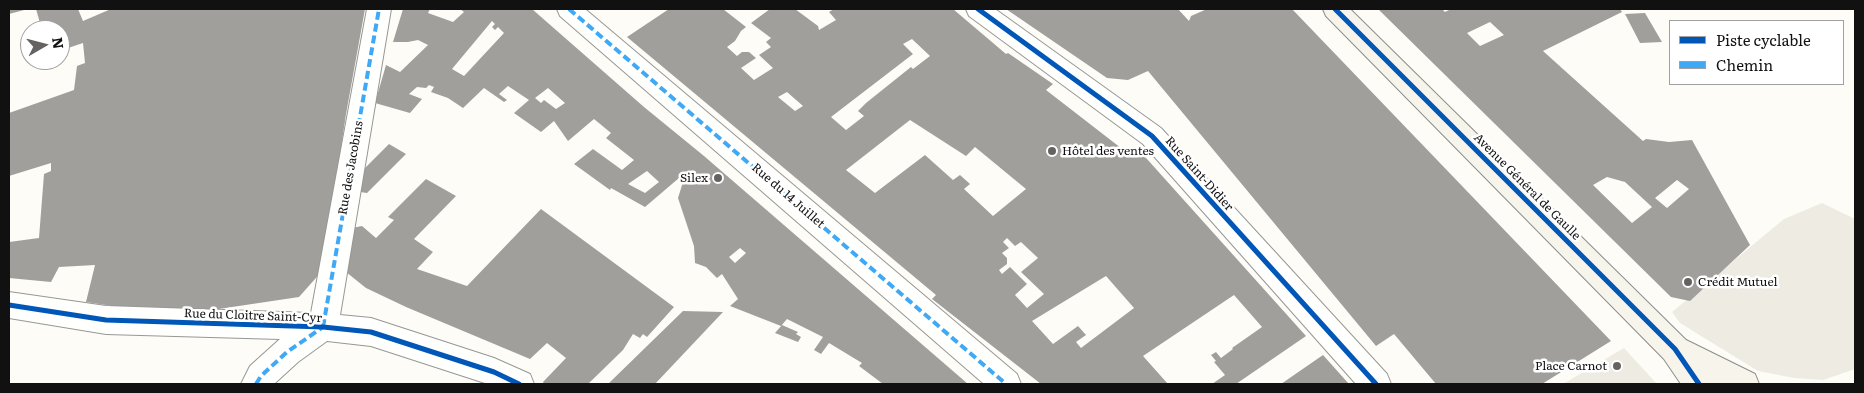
<!DOCTYPE html>
<html>
<head>
<meta charset="utf-8">
<style>
  body { margin:0 }
  #map { position:relative; width:1864px; height:393px; overflow:hidden; background:#fdfcf7; font-family:Literata,serif }
  canvas { display:block }
  .frame { position:absolute; inset:0; border:10px solid #111; pointer-events:none }
  .legend { position:absolute; left:1669px; top:20px; width:175px; height:65px; box-sizing:border-box; background:#fff; border:1px solid #a0a0a0; margin:0; padding:6px 9px; list-style:none; font-size:15px; color:#111 }
  .legend li { display:flex; align-items:center; gap:10px; height:25px }
  .legend b { width:25px; border:1px solid #a0a0a0 }
  .north { position:absolute; left:20px; top:20px; width:50px; height:50px; box-sizing:border-box; background:#fff; border:1px solid #a0a0a0; border-radius:50%; rotate:82deg; font-size:14px; font-weight:700; line-height:20px; text-align:center; color:#111 }
  .north::after { content:''; display:block; margin:auto; width:18px; height:22px; background:#646362; clip-path:polygon(50% 0,100% 100%,50% 72%,0 100%) }
</style>
</head>
<body>
<div id="map">
<canvas width="1864" height="393"></canvas>
<div class="frame"></div>
<ul class="legend">
<li><b style="height:6px;background:#0057b8"></b>Piste cyclable</li>
<li><b style="height:6px;background:#3fa9f5"></b>Chemin</li>
</ul>
<div class="north">N</div>
</div>
<script>
const context = document.querySelector('canvas').getContext('2d');
context.lineJoin = 'round';
function fill(path, color) { context.fillStyle = color; context.fill(path, 'evenodd'); }
const poly = rows => new Path2D(rows.map(r => 'M' + r).join(''));
function trace(path, color, width, dash) { context.strokeStyle = color; context.lineWidth = width; context.lineCap = dash ? 'butt' : 'round'; context.setLineDash(dash || []); context.stroke(path); }
function write(font, color, halo, rows, align = 'center') {
  context.font = font + ' Literata,serif'; context.lineWidth = 5; context.setLineDash([]); context.textBaseline = 'middle'; context.strokeStyle = halo; context.fillStyle = color; for (const [text, x, y, turn = 0] of rows) {
    context.save(); context.translate(x, y); context.rotate((+turn || 0) * Math.PI / 180); context.textAlign = isNaN(turn) ? turn : align; if (halo) context.strokeText(text, 0, 0); context.fillText(text, 0, 0); context.restore();
  }
}
fill(poly([
  [1822,203,1855,219,1855,369,1823,380,1794,378,1758,371,1680,323,1672,312,1784,219],
  [1624,348,1657,384,1563,384]
]), '#edebe2');
fill(poly([
  [9,9,28,9,9,14],
  [36,9,78,9,83,21,111,9,365,9,346,114,323,270,299,297,212,310,126,308,86,302,95,265,59,267,51,282,9,278,9,242,39,238,44,174,51,171,51,163,9,176,9,113,74,90,77,66,85,63,83,43,68,48,67,34,60,36,60,30,42,30],
  [403,9,430,9,428,13,453,22,464,12,460,9,532,9,644,107,704,156,968,384,883,384,859,366,862,363,829,343,821,354,814,350,823,337,787,319,781,326,730,306,738,299,722,274,717,278,706,267,695,263,694,246,678,198,683,182,679,178,645,207,611,188,610,190,574,164,593,149,622,170,634,160,606,138,611,133,594,119,568,141,554,121,541,132,514,113,529,100,508,86,499,94,507,100,504,102,484,88,463,108,448,98,431,92,434,87,429,85,426,88,417,87,409,94,422,99,410,113,375,103,386,65,400,72,428,45,418,40,408,42,393,42],
  [492,21,495,24,492,27,495,30,498,27,504,33,464,76,452,69],
  [548,88,565,103,556,109,544,100,541,103,535,98],
  [647,171,659,182,645,193,628,184],
  [740,248,746,253,735,263,729,257],
  [669,9,723,9,746,27,741,31,735,41,727,47,737,56,742,52,749,52,756,58,741,68,754,80,773,68,759,55,771,47,766,42,771,38,751,23,770,9,795,9,818,26,819,30,836,20,829,12,834,9,953,9,1006,54,1008,53,1053,84,1046,90,1130,155,1138,149,1306,336,1236,384,1212,384,1225,375,1214,362,1216,361,1211,355,1216,352,1221,358,1233,349,1232,348,1262,327,1234,295,1143,356,1168,384,1041,384,932,299,936,295,627,37],
  [912,39,930,56,913,69,911,67,866,103,858,111,864,116,846,130,831,117,913,54,903,44],
  [787,92,803,106,795,111,778,97],
  [910,120,966,156,975,147,1026,189,993,216,964,189,970,184,960,175,953,180,925,155,875,193,846,170],
  [1007,238,1015,246,1021,242,1038,258,1021,272,1044,294,1027,308,1015,295,1027,284,1010,267,1002,274,999,270,1007,264,1007,258,1002,253,1009,248,1003,242],
  [1106,276,1134,308,1081,348,1076,342,1086,335,1078,326,1053,344,1032,321],
  [1006,9,1178,9,1189,21,1191,16,1207,9,1292,9,1611,341,1542,384,1436,384,1394,334,1376,346,1148,71,1128,80,1107,78],
  [1378,9,1442,9,1445,12,1451,9,1620,9,1622,12,1543,51,1643,141,1646,139,1669,142,1692,140,1750,245,1690,301,1671,297],
  [1490,22,1504,35,1480,46,1467,33],
  [1607,177,1625,182,1652,207,1632,223,1593,185],
  [1677,180,1689,189,1667,208,1655,198],
  [1645,13,1662,42,1640,43,1625,14],
  [389,144,406,154,367,193,360,192,364,169],
  [426,179,456,196,414,239,433,252,417,269,467,286,541,209,674,307,647,337,643,334,640,338,633,334,623,350,588,384,544,384,543,382,566,358,547,343,530,359,406,307,366,288,346,272,352,228,362,226,376,238,394,220,388,217],
  [683,311,723,312,655,384,608,384],
  [782,325,798,332,796,334,801,337,798,342,775,333],
  [1323,355,1349,384,1281,384]
]), '#a19f9c');
const street = poly([
  [367,9,391,9,340,315,371,318,494,358,530,374,534,384,488,384,371,346,327,341,298,362,274,384,241,384,250,366,280,339,106,334,9,318,9,292,106,306,311,313,367,9],
  [557,9,585,9,1017,374,1021,384,984,384,560,16,557,9],
  [966,9,995,9,1161,128,1387,374,1391,384,1356,384,1143,144,969,16,966,9]
]);
const secondary = poly([
  [1323,9,1350,9,1686,340,1755,374,1759,384,1681,384,1664,359,1326,16,1323,9]
]);
trace(street, '#979795', 2);
trace(secondary, '#8e8d8b', 2);
fill(street, '#fffffe');
fill(secondary, '#f6f4eb');
trace(poly([
  [569,9,1006,384],
  [323,327,379,9],
  [256,384,261,376,287,352,323,327]
]), '#3fa9f5', 4, [8, 4]);
trace(poly([
  [978,9,1152,136,1376,384],
  [1335,9,1675,349,1699,384],
  [9,305,106,320,323,327,371,332,494,372,519,384]
]), '#0057b8', 5);
for (const [x, y, r, color] of [
  [1052,151,5,"#646362"],
  [718,178,5,"#646362"],
  [1688,282,5,"#646362"],
  [1617,366,5,"#646362"]
]) { const dot = new Path2D(); dot.arc(x, y, r, 0, 2 * Math.PI); context.fillStyle = color; context.fill(dot); trace(dot, '#fff', 2); }
write('12px', '#111', '#fff', [
  ["Hôtel des ventes",1062,151],
  ["Silex",708,178,"right"],
  ["Crédit Mutuel",1698,282],
  ["Place Carnot",1607,366,"right"]
], 'left');
write('12px', '#111', '#fff', [
  ["Rue des Jacobins",351,168,-80],
  ["Rue Saint-Didier",1199,174,48],
  ["Avenue Général de Gaulle",1527,187,45],
  ["Rue du 14 Juillet",788,196,41],
  ["Rue du Cloitre Saint-Cyr",253,316,2]
]);
</script>
</body>
</html>
